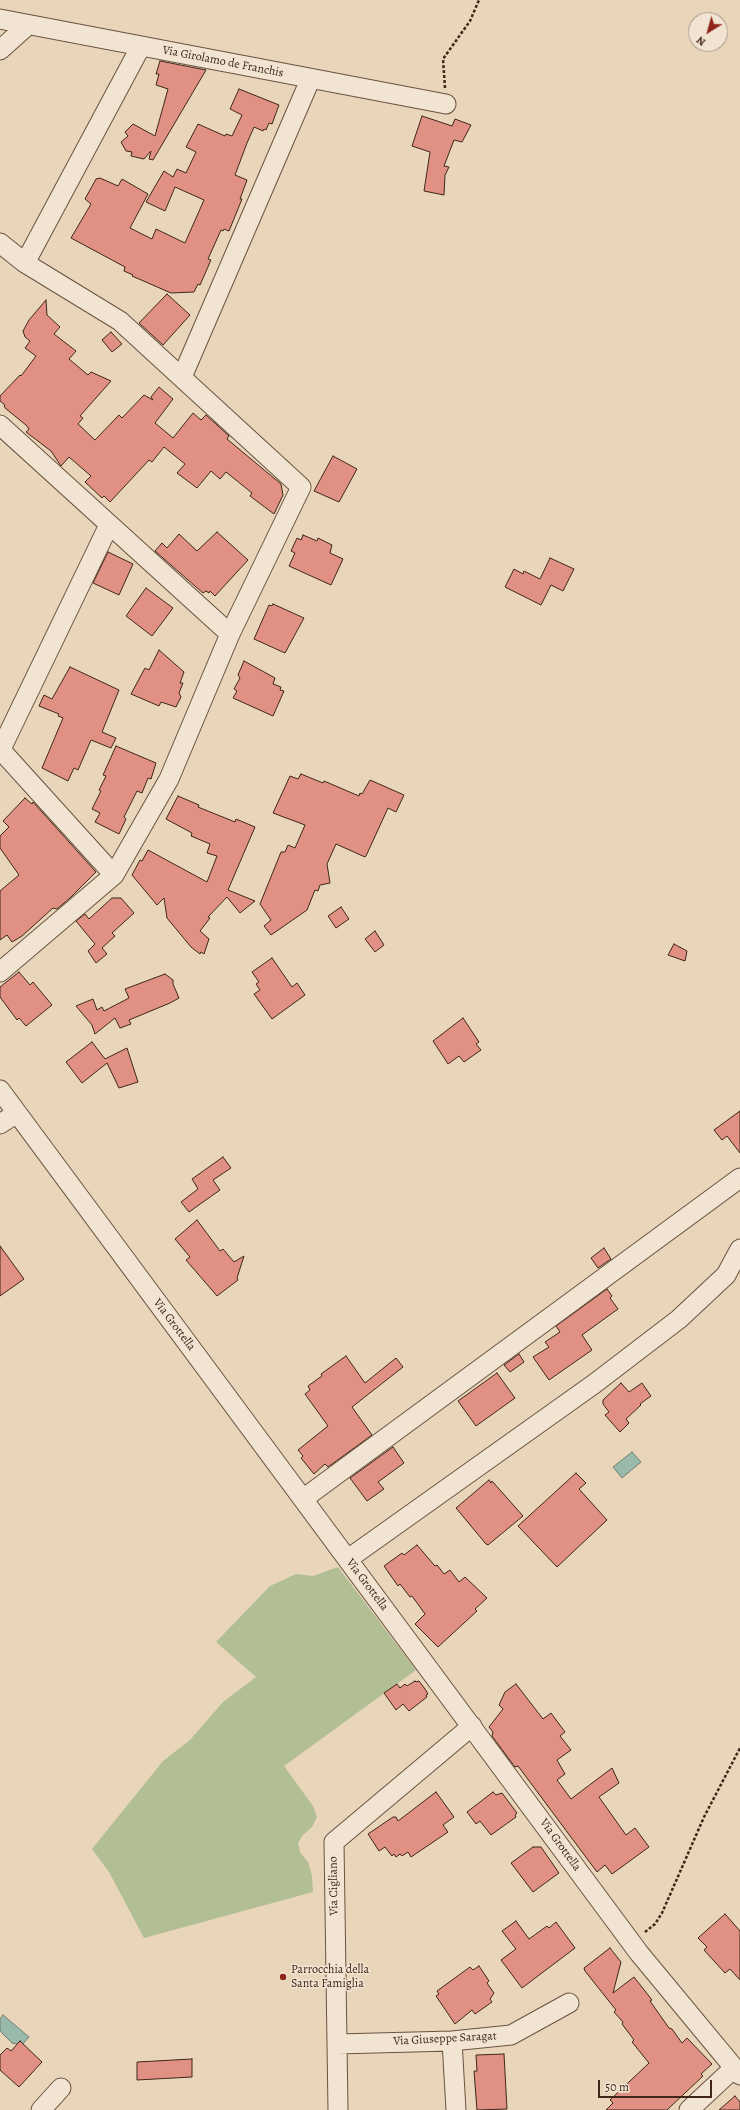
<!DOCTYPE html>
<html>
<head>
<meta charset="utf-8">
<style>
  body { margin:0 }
  #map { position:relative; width:740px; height:2110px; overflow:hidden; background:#e9d6ba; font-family:Alegreya,serif }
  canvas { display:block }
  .north { position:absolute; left:688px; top:12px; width:40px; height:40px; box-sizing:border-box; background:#f1e4d2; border:1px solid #aa9888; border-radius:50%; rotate:217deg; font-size:11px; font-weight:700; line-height:16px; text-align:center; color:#3f2618 }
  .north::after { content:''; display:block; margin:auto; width:14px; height:18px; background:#8f2418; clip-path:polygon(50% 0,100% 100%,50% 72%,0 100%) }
  .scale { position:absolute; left:598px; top:2080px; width:114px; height:18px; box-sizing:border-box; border:2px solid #3f2618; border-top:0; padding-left:5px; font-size:12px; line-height:14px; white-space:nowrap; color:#3f2618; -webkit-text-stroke:3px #f1e4d2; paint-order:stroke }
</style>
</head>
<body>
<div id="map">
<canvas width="740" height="2110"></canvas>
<div class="north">N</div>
<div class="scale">50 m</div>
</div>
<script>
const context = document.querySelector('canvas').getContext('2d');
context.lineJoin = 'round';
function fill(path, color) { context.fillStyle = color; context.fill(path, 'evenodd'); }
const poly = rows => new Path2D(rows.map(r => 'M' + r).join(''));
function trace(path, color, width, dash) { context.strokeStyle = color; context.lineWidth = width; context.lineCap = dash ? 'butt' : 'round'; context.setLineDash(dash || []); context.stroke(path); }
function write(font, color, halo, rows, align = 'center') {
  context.font = font + ' Alegreya,serif'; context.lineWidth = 3; context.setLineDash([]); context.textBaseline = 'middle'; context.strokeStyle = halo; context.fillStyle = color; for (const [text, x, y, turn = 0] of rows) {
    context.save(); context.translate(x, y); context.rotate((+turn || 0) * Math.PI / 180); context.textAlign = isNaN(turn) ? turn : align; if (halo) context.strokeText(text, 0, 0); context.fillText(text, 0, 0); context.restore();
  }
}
fill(poly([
  [338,1567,416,1670,284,1766,313,1806,317,1817,312,1827,303,1835,298,1843,300,1852,308,1862,312,1876,313,1892,144,1938,109,1872,92,1849,163,1761,190,1740,223,1702,256,1677,216,1642,270,1586,296,1574,313,1576]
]), '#b2be93');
const water = poly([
  [632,1452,641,1462,622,1478,613,1467,632,1452],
  [3,2015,29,2037,22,2045,12,2043,0,2031,0,2019,3,2015]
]);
fill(water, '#99baaa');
trace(water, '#757f70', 1);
const building = poly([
  [160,61,206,70,153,160,149,159,151,151,144,159,131,156,132,152,126,151,121,142,128,136,125,132,133,124,155,136,168,89,156,85,159,74,156,74,160,61],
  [239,89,279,105,272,124,269,123,266,130,264,129,263,131,254,127,247,143,235,175,247,180,240,199,242,199,229,231,224,229,223,231,221,230,208,259,211,260,200,285,198,284,194,292,171,293,132,276,133,275,124,271,125,267,71,238,91,204,85,199,96,179,100,178,118,186,122,179,148,194,130,228,152,239,156,229,185,243,204,200,175,187,165,211,146,202,164,171,173,177,177,169,186,173,196,152,186,147,198,124,225,136,226,134,232,136,242,115,230,109,239,89],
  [422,116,452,126,455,119,471,125,462,142,454,140,444,166,449,167,445,175,444,195,424,191,430,152,412,146,422,116],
  [167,294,190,315,163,345,139,323,167,294],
  [46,300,47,315,60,327,54,334,76,351,69,359,88,375,91,372,111,381,80,416,83,418,78,424,95,440,119,415,122,418,144,395,153,400,151,397,159,387,173,399,155,423,173,438,193,413,201,420,206,415,229,436,227,439,281,484,283,495,274,514,250,496,252,493,226,472,220,479,211,471,197,488,177,473,185,464,164,447,152,462,149,460,110,502,104,496,102,498,85,482,91,476,69,457,61,466,51,451,26,432,29,429,26,425,5,408,4,404,0,401,0,396,20,375,21,376,36,356,25,348,30,341,25,337,23,331,29,320,46,300],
  [111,332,122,344,112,352,102,340,111,332],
  [333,456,357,469,339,502,314,491,333,456],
  [217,532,248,560,215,596,210,591,209,593,206,591,203,593,155,551,162,543,167,548,179,534,197,551,217,532],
  [303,535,317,541,318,538,332,545,330,553,343,559,331,585,289,566,295,553,291,551,297,538,301,540,303,535],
  [108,552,133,564,119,595,93,583,108,552],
  [550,558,574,569,563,591,551,585,541,605,505,587,514,569,523,574,524,571,540,579,550,558],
  [146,588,173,608,152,636,126,616,146,588],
  [273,604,304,618,285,653,254,639,269,605,272,606,273,604],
  [159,650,184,672,180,683,183,683,179,693,181,697,176,707,161,702,159,706,131,694,145,668,149,670,159,650],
  [244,661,275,678,273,684,281,687,280,690,284,691,273,716,233,698,237,691,234,689,240,678,238,675,244,661],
  [70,667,119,690,102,732,116,738,111,748,91,740,78,770,74,768,68,781,42,768,63,718,58,716,59,714,39,706,44,695,52,699,70,667],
  [116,746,156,763,151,779,148,778,142,793,137,791,124,817,126,819,119,834,95,822,100,813,92,809,101,791,99,790,106,776,103,775,116,746],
  [301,774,323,783,324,781,359,796,360,793,362,794,370,780,404,795,396,812,388,808,366,856,365,857,336,844,327,864,330,883,320,885,318,891,315,890,307,910,271,935,264,926,271,920,260,904,281,852,285,852,288,845,295,848,305,825,273,813,290,776,298,779,301,774],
  [178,796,199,805,198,807,235,822,236,819,255,827,228,890,255,901,240,913,227,897,208,917,210,918,200,931,209,939,204,954,201,952,200,954,191,947,167,918,164,898,157,905,132,875,140,860,142,861,148,850,207,882,217,856,207,853,210,844,191,836,192,833,166,819,178,796],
  [25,798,32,804,33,802,96,872,71,897,57,909,53,908,22,936,12,942,7,935,0,940,0,891,19,875,0,848,0,836,9,827,3,821,25,798],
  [112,898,121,898,134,913,112,933,115,936,102,948,107,954,96,963,88,951,95,944,76,921,85,914,89,919,112,898],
  [341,907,349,919,336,928,328,916,341,907],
  [375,931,384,945,375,952,365,939,375,931],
  [674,944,687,951,685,961,668,955,674,944],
  [272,958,292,987,297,983,305,995,272,1019,254,994,260,990,256,984,259,982,252,972,272,958],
  [19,972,30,985,33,982,52,1005,26,1026,19,1018,17,1020,0,997,0,987,19,972],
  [165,974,173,980,173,984,179,998,170,1003,129,1020,131,1024,120,1028,115,1018,95,1034,92,1025,76,1006,93,999,97,1010,102,1007,104,1011,129,998,125,989,165,974],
  [463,1018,479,1042,476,1044,481,1050,464,1062,459,1056,448,1064,433,1041,463,1018],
  [92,1042,105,1059,127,1048,138,1082,119,1088,107,1063,82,1083,66,1062,92,1042],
  [740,1111,740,1153,727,1136,722,1140,714,1130,740,1111],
  [223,1157,231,1168,213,1180,220,1190,189,1212,181,1202,198,1189,192,1179,223,1157],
  [197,1220,220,1251,223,1249,234,1262,244,1256,237,1278,238,1280,217,1296,186,1260,190,1257,175,1239,197,1220],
  [0,1246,24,1279,0,1296,0,1246],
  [604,1248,611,1259,598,1268,591,1258,604,1248],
  [607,1289,612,1296,610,1298,618,1309,582,1335,592,1350,549,1380,533,1357,549,1347,545,1342,560,1332,556,1326,607,1289],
  [519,1354,524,1362,510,1372,504,1365,519,1354],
  [346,1356,365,1383,396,1358,403,1367,352,1407,372,1435,328,1467,325,1464,314,1474,301,1458,303,1456,298,1450,328,1426,305,1394,310,1390,308,1386,322,1376,321,1374,346,1356],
  [497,1373,515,1398,476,1426,458,1401,497,1373],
  [621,1383,629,1392,642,1383,651,1396,640,1404,641,1405,626,1419,629,1423,620,1432,605,1415,609,1412,603,1404,603,1400,621,1383],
  [393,1447,404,1463,378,1482,384,1489,367,1501,350,1478,393,1447],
  [576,1473,586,1483,579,1489,607,1520,557,1567,518,1526,576,1473],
  [489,1480,491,1483,492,1481,523,1516,488,1545,486,1544,456,1508,489,1480],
  [417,1545,435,1566,437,1565,444,1574,450,1570,459,1582,465,1577,487,1598,475,1609,477,1611,438,1647,415,1624,425,1614,412,1596,410,1597,400,1584,398,1586,384,1566,402,1553,404,1555,417,1545],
  [415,1681,416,1682,419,1681,425,1689,428,1694,426,1695,427,1697,409,1711,403,1704,396,1710,384,1693,397,1684,400,1688,405,1684,407,1686,415,1681],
  [516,1684,543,1719,551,1713,565,1732,560,1736,571,1750,557,1760,565,1774,557,1780,571,1799,612,1768,619,1783,599,1797,626,1835,635,1828,649,1847,612,1874,605,1865,597,1872,518,1766,515,1767,492,1736,493,1732,489,1727,503,1709,499,1705,505,1692,516,1684],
  [436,1792,454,1817,443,1825,448,1832,411,1857,408,1852,402,1856,400,1854,396,1857,394,1854,392,1856,385,1847,379,1851,368,1834,393,1817,396,1817,398,1821,436,1792],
  [493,1792,496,1795,502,1793,517,1813,515,1815,516,1817,491,1835,480,1821,476,1824,467,1812,493,1792],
  [533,1847,541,1847,559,1873,533,1892,511,1863,533,1847],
  [725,1914,740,1931,740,1980,730,1969,725,1973,704,1950,707,1947,698,1938,725,1914],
  [516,1921,529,1939,547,1926,549,1928,556,1922,575,1948,522,1988,501,1960,516,1949,502,1931,516,1921],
  [610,1948,621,1962,613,1993,634,1977,652,2000,650,2001,669,2028,672,2029,682,2043,687,2038,712,2064,701,2074,703,2076,667,2110,606,2110,613,2103,610,2100,649,2063,632,2042,634,2040,622,2024,623,2022,614,2012,616,2010,585,1971,584,1968,610,1948],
  [479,1966,489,1981,487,1983,494,1993,490,1999,492,2002,475,2014,472,2010,455,2024,436,1996,439,1994,437,1991,470,1967,473,1970,479,1966],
  [20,2041,42,2062,19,2087,0,2070,0,2055,7,2048,11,2051,20,2041],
  [504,2054,507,2109,477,2110,474,2071,477,2071,476,2055,504,2054],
  [192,2059,192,2077,137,2080,137,2062,192,2059],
  [735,2096,740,2102,740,2110,719,2110,735,2096]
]);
fill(building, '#e09184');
trace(building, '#3f2618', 1);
const minor = poly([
  [0,19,446,104],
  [0,50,28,25],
  [0,243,25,263,120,321,301,487,230,634,169,779,114,875,0,972],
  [25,263,141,46],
  [182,377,310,80],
  [0,425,230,634],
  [0,749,114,875],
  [1,749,109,525],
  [0,1090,639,1953,740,2075],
  [0,1124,17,1113],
  [303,1499,740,1178],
  [348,1559,594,1384,679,1319,726,1275,740,1249],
  [452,2041,456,2110],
  [337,2044,452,2041,511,2035,569,2003],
  [41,2110,61,2088],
  [338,2110,334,1842,472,1726],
  [689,2110,734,2068]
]);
trace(minor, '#6a5240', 21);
trace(poly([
  [445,88,443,59,470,21,479,0],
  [645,1932,655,1924,662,1913,704,1817,740,1748]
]), '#3f2618', 2.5, [3, 2]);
trace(minor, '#f1e4d2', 19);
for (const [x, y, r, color] of [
  [283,1977,4,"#8f2418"]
]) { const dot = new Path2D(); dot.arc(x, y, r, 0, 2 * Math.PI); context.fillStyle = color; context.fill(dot); trace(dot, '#f1e4d2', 1.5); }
write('12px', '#3f2618', '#f1e4d2', [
  ["Via Girolamo de Franchis",223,62,11],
  ["Via Grottella",174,1325,53],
  ["Via Grottella",367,1585,53],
  ["Via Grottella",560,1845,54],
  ["Via Cigliano",334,1886,-91],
  ["Via Giuseppe Saragat",445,2039,-3]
]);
write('12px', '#3f2618', '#f1e4d2', [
  ["Parrocchia della",291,1970],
  ["Santa Famiglia",291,1984]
], 'left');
</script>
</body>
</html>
